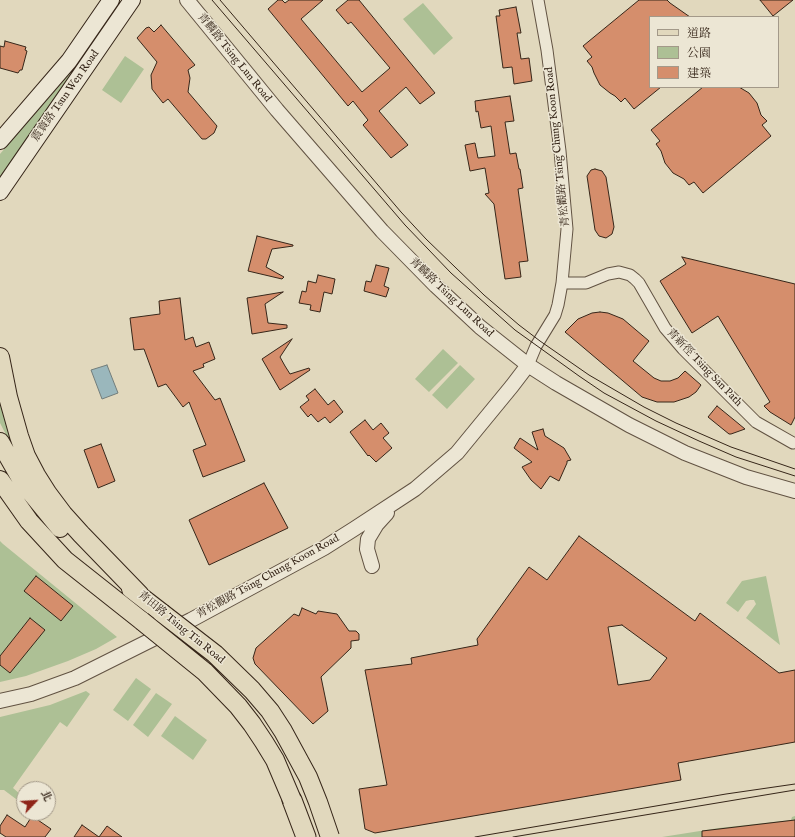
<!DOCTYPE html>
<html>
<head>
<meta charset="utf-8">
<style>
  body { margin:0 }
  #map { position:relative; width:795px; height:837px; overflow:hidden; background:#e1d8bd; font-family:"IM FELL English","Noto Serif TC",serif }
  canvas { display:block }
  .legend { position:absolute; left:649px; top:16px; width:130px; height:72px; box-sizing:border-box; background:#ece6d4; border:1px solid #a39989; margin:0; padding:5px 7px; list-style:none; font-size:12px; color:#362619 }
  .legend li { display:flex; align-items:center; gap:8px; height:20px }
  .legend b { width:20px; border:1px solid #a39989 }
  .north { position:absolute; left:16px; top:781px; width:40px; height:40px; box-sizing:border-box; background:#ece6d4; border:1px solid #a39989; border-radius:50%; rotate:65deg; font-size:11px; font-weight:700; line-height:16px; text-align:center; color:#362619 }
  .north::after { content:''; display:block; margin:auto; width:14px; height:18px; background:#8f2418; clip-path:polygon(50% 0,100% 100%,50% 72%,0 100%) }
</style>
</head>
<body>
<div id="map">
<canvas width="795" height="837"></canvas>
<ul class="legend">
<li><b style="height:5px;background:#e1d8bd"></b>道路</li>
<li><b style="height:11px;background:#adc095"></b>公園</li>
<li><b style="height:11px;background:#d58e6c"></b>建築</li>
</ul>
<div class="north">北</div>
</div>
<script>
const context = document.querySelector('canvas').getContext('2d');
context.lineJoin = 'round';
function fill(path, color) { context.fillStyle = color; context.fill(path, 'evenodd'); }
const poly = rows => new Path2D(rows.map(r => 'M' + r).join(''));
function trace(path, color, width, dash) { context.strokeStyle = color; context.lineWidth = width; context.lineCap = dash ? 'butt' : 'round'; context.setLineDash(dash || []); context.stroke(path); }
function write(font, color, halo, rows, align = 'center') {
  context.font = font + ' "IM FELL English","Noto Serif TC",serif'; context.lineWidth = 3; context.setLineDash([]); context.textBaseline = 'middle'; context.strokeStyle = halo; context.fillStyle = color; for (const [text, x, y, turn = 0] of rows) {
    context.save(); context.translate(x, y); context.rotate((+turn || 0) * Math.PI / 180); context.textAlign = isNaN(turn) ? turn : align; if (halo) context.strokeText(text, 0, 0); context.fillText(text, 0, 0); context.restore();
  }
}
fill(poly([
  [423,3,453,38,434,55,403,19],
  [125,56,144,69,121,103,102,90],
  [81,61,0,177,0,154],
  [443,349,458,363,429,392,415,379],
  [460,365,475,379,447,409,432,395],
  [0,386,21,464,0,423],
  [0,541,3,544,117,637,96,649,68,661,26,676,0,682],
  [766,576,780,645,746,618,756,604,754,600,750,600,746,601,738,612,726,603,742,581],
  [136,678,151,689,128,721,113,710],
  [86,691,90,694,67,727,60,722,13,788,20,794,16,799,4,790,0,790,0,717,50,705],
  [156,693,172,704,148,737,133,725],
  [175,716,207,740,193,760,161,736],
  [795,816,795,837,662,837,719,828,791,820,792,817]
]), '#adc095');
const water = poly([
  [107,365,118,393,102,399,91,370,107,365]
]);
fill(water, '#9ab7bc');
trace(water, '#727d7b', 1);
const building = poly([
  [278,0,282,0,285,3,289,0,323,0,301,19,362,92,390,68,351,22,348,24,336,10,348,0,359,0,435,93,420,104,406,87,379,111,408,145,391,158,363,125,368,120,353,101,348,106,268,9,278,0],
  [639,0,667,0,670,3,690,17,650,17,650,87,661,87,634,109,625,98,621,102,615,96,610,93,600,85,594,73,592,67,587,61,592,57,583,46,639,0],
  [760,0,793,0,773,16,760,0],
  [516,7,521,33,517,33,521,59,529,58,532,81,514,84,512,67,503,68,496,16,500,16,499,10,516,7],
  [161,25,195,65,188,70,190,78,188,92,217,126,214,133,206,139,202,139,168,99,163,103,152,89,151,75,157,62,137,38,146,28,149,27,154,32,161,25],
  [5,41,26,47,25,50,27,51,22,70,20,70,18,73,0,68,0,46,4,47,5,41],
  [703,87,739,87,749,93,757,103,761,115,767,121,762,125,771,136,703,193,694,182,689,185,684,179,673,173,665,163,661,151,656,144,660,141,651,130,703,87],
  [510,96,514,121,505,122,510,154,516,153,519,169,520,169,523,188,518,189,528,261,519,262,521,277,505,279,494,204,485,194,489,193,485,168,470,171,465,145,475,143,478,158,495,156,491,126,481,128,478,111,476,112,475,101,510,96],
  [595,169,602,171,606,177,614,227,612,234,606,238,599,236,595,230,587,176,591,170,595,169],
  [257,236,293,245,293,246,272,249,266,267,284,277,282,279,248,271,257,236],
  [682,257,795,284,795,417,791,425,770,412,764,406,770,402,718,316,692,333,660,281,686,264,682,257],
  [376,265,389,268,384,286,389,288,386,297,364,291,366,281,371,282,376,265],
  [318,275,335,279,332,294,324,292,320,312,310,310,311,305,299,303,302,291,306,292,308,281,316,283,318,275],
  [283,292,265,304,268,323,287,325,287,328,252,334,247,298,283,292],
  [180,298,185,340,193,337,196,347,209,342,215,359,203,364,204,367,193,371,215,400,220,398,245,461,203,477,193,450,206,445,189,402,183,407,166,384,158,387,144,349,134,350,130,318,160,314,159,301,180,298],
  [600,312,608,313,623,319,649,341,633,361,654,378,661,381,670,381,678,378,685,371,701,385,696,392,689,397,674,402,657,402,642,397,565,332,578,319,592,313,600,312],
  [292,339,280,357,285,366,290,374,309,368,310,370,280,390,262,359,292,339],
  [315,389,328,405,334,400,343,412,330,423,325,417,318,422,311,414,308,417,300,407,309,400,306,396,315,389],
  [717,406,728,415,745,429,731,434,729,434,708,417,717,406],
  [365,420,373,430,381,423,389,433,383,438,392,448,376,462,369,455,368,456,350,432,365,420],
  [543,429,545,436,564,448,571,460,567,461,567,463,559,481,550,476,541,489,531,480,522,467,532,462,514,448,520,438,538,450,532,432,543,429],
  [101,444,115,481,98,488,84,450,101,444],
  [264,483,288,528,209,565,189,520,264,483],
  [579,536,695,621,700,613,779,673,795,670,795,742,678,763,681,780,375,833,365,829,359,789,387,785,365,670,412,664,411,658,478,645,477,639,529,567,547,580,579,536],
  [622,625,667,658,650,680,618,685,608,627,622,625],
  [36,576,73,606,61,621,24,591,36,576],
  [302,608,316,614,318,611,337,614,349,631,356,631,359,634,359,640,351,641,351,648,321,677,328,711,313,724,255,664,253,658,256,648,294,614,299,616,302,608],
  [30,618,45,630,10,673,0,665,0,656,30,618],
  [7,815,25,827,32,816,51,829,45,837,6,837,0,833,0,826,7,815],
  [795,820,795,837,702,837,702,831,795,820],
  [82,825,99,837,107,826,122,837,74,837,82,825]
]);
fill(building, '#d58e6c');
trace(building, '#362619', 1);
const minor = poly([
  [562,283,586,283,608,274,619,272,630,275,635,279,639,283,665,328,683,349,756,422,793,443],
  [528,365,536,346,555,315,558,305,562,283,567,229,560,151,547,50,538,0]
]);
const tertiary = poly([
  [187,0,277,110,382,231,436,286,480,327,528,365,556,383,629,425,685,453,746,477,795,491],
  [372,566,367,549,368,539,377,524,387,513],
  [0,701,31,694,75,678,191,620,324,548,354,529,415,489,457,453,512,386,528,365]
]);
const secondary = poly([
  [0,141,69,61,111,0],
  [0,192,132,0]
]);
const primary = poly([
  [0,357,8,397,19,436,26,456,36,475,48,494,63,514,81,534,140,595],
  [0,442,24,484,60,528],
  [0,480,29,521,65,560,142,621],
  [131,589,162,613]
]);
const trunk = poly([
  [292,800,306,837]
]);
trace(minor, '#615242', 13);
trace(tertiary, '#615242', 16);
trace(secondary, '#362619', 18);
trace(primary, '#362619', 20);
trace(trunk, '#362619', 21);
trace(minor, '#ece6d4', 11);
trace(tertiary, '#ece6d4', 14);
trace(secondary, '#ece6d4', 16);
trace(primary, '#e1d8bd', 18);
trace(trunk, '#e1d8bd', 19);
trace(poly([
  [212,0,405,225,451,273,515,330,579,376,604,393,656,421,699,441,736,457,795,476],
  [220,0,401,212,426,239,484,295,519,325,540,341,589,375,644,407,676,423,731,447,795,469],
  [475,837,726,794,795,784],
  [513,837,795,790]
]), '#362619', 1);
const primaryBridge = poly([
  [162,613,215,654,252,690,270,711,283,731,308,777,318,802,330,837],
  [142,621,205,672,238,706,252,724,264,742,275,760,292,800]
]);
trace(primaryBridge, '#362619', 20, []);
trace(primaryBridge, '#e1d8bd', 18);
write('11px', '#362619', '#ece6d4', [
  ["青麟路 Tsing Lun Road",234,58,51],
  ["震寰路 Tsun Wen Road",66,96,-55],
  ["青松觀路 Tsing Chung Koon Road",558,147,-96],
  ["青麟路 Tsing Lun Road",451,298,43],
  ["青新徑 Tsing San Path",704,368,46],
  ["青松觀路 Tsing Chung Koon Road",268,577,-29],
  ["青田路 Tsing Tin Road",181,628,39]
]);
</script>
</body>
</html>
